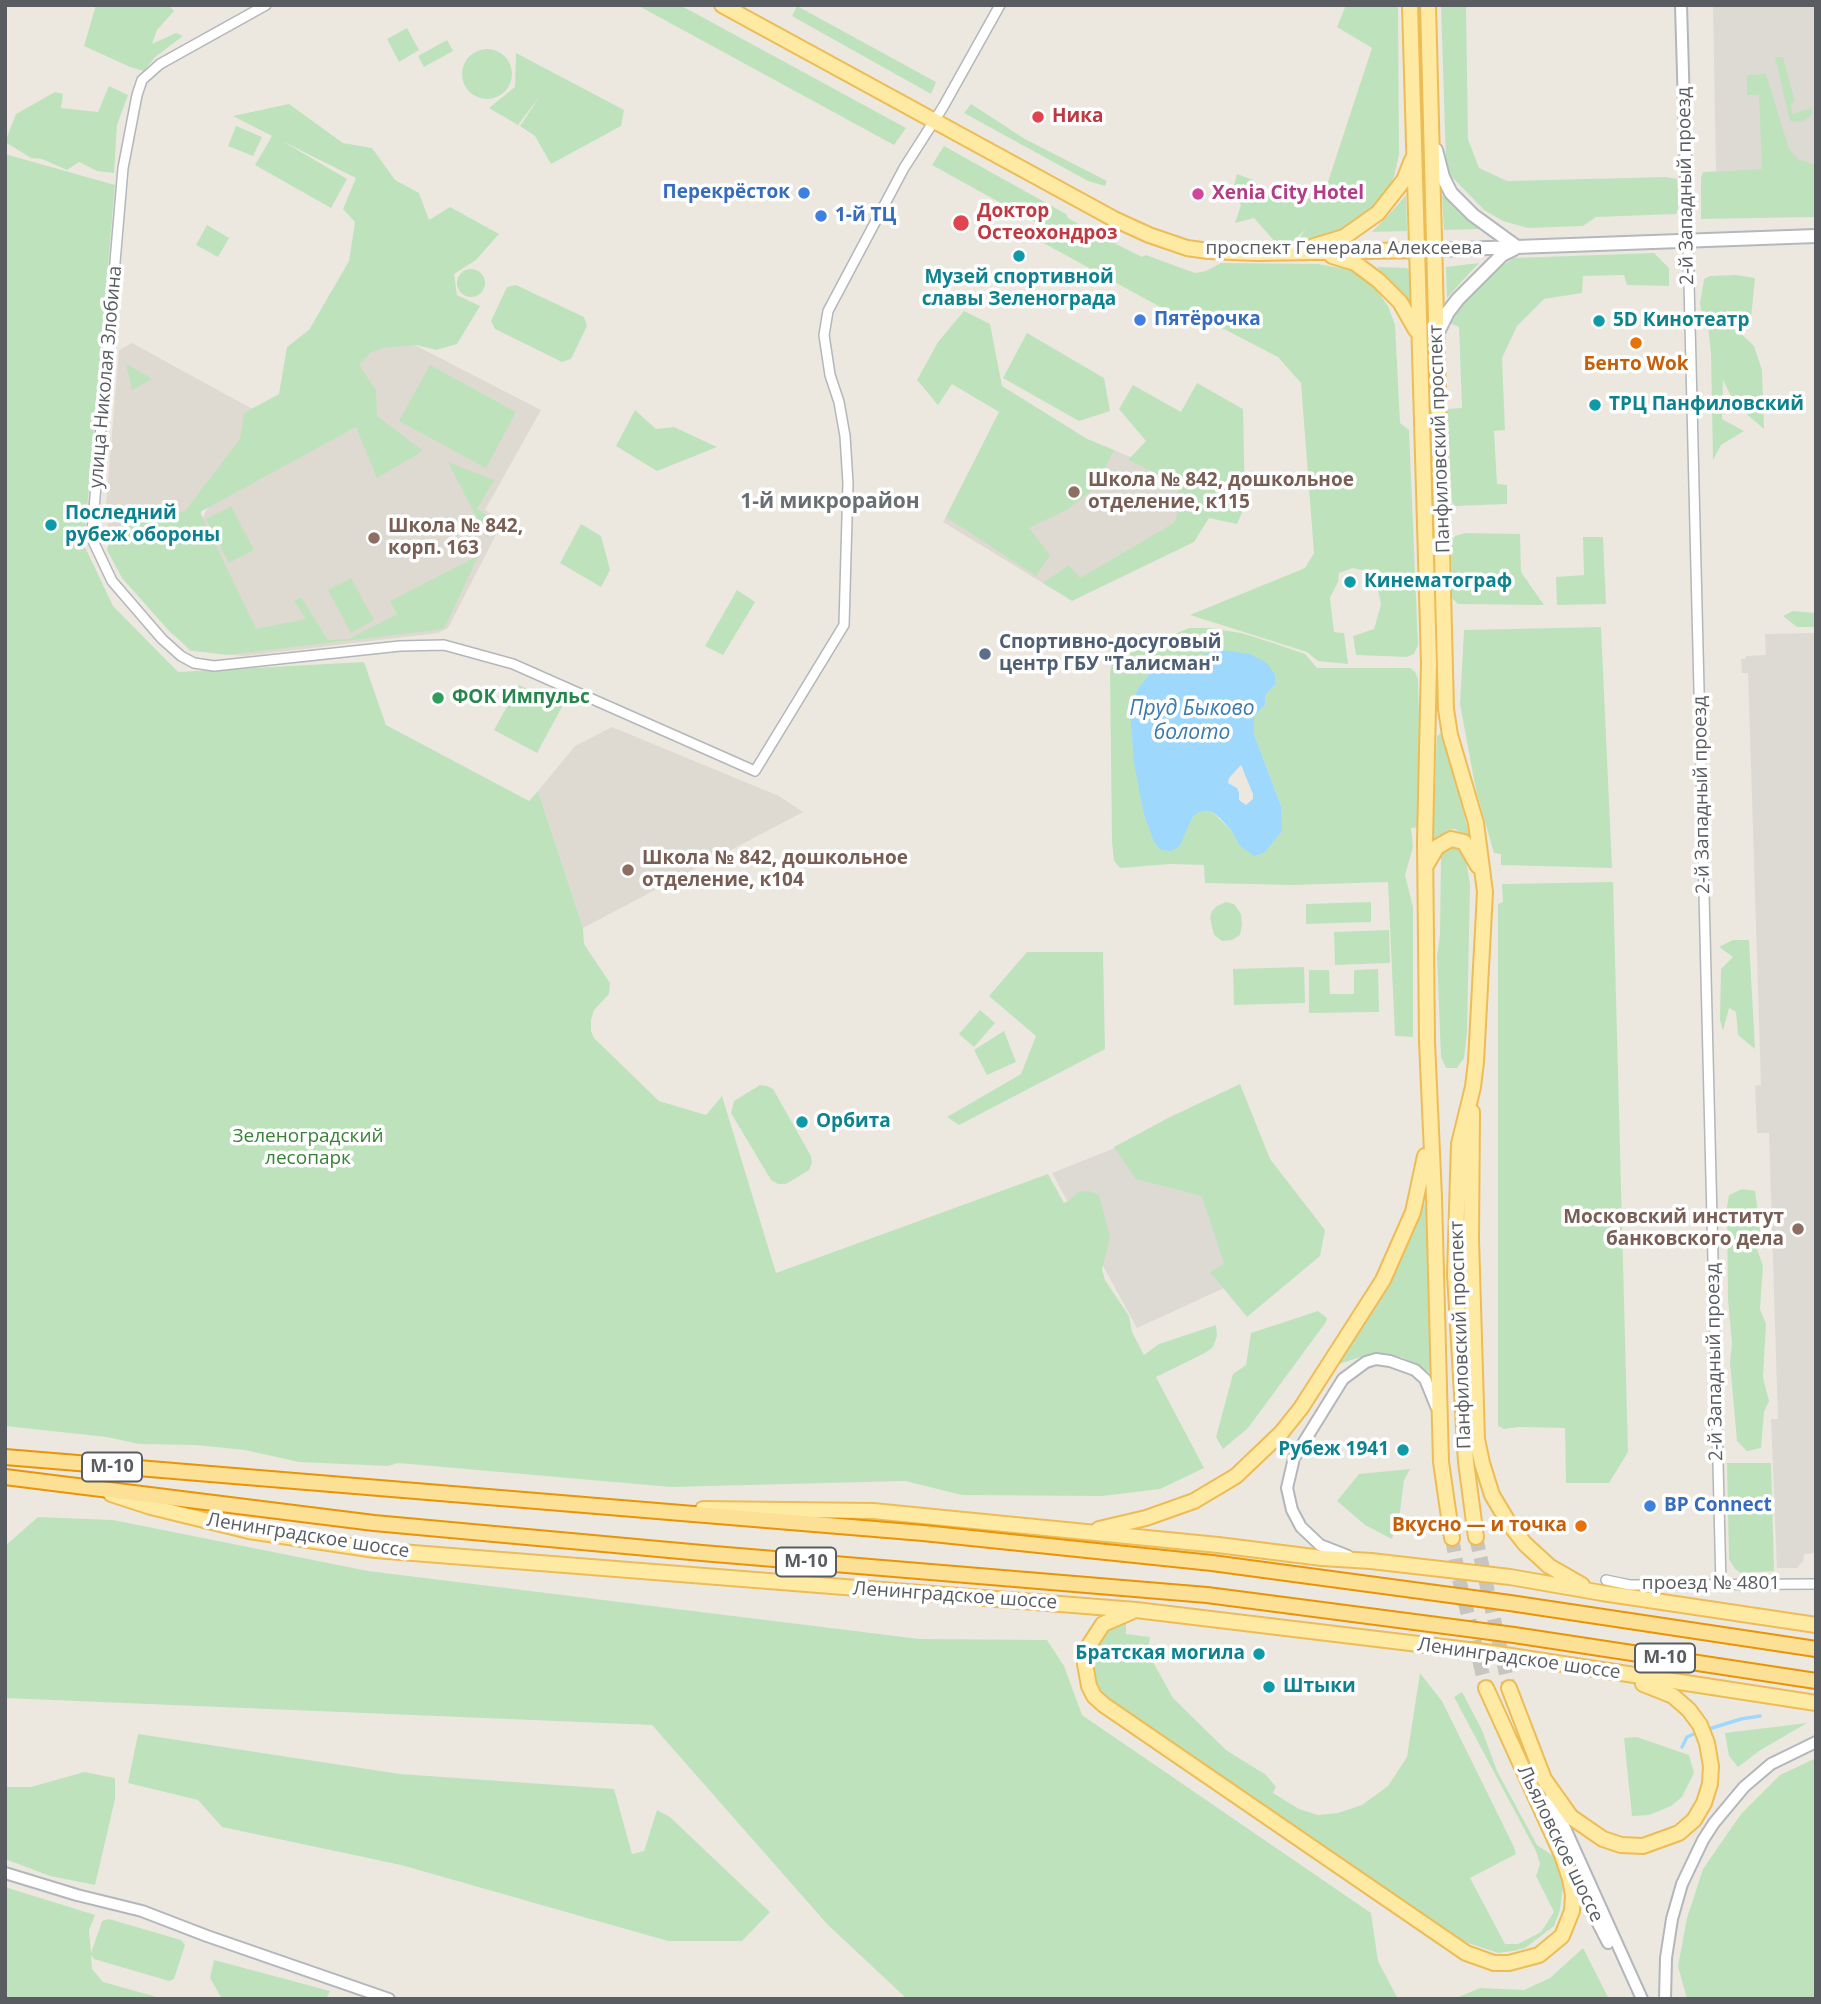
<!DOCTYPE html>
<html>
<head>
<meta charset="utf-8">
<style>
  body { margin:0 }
  #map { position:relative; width:1821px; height:2004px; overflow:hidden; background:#ece8e0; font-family:"Open Sans",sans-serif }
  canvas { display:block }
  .frame { position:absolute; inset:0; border:7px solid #595d61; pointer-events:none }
</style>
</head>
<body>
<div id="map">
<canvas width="1821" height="2004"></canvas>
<div class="frame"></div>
</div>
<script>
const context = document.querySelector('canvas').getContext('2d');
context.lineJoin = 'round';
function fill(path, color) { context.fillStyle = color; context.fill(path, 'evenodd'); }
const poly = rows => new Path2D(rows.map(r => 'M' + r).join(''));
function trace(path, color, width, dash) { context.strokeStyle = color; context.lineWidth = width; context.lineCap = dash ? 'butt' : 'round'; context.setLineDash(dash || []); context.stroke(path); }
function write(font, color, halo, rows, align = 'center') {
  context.font = font + ' "Open Sans",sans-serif'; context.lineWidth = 7; context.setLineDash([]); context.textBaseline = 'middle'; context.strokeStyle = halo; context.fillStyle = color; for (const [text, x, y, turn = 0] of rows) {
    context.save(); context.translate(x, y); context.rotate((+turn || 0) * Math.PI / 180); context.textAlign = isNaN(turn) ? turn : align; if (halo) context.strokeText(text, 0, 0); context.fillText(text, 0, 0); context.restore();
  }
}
fill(poly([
  [1713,5,1816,5,1816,168,1716,171],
  [1816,633,1816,1553,1804,1554,1803,1561,1797,1568,1777,1568,1771,1419,1778,1419,1769,1133,1757,1133,1755,1086,1761,1085,1750,735,1748,673,1742,673,1741,659,1745,659,1746,656,1766,655,1765,634],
  [1233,1101,1307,1250,1137,1328,1052,1173]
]), '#dddad4');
fill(poly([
  [399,337,541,410,485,510,503,521,448,628,438,633,244,656,190,651,152,611,261,410],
  [132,343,256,411,150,606,109,544,106,505,119,350],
  [1010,391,1087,439,1189,481,1193,526,1056,591,943,522],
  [612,727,779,796,803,812,583,928,538,791,575,746]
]), '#dedad1');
fill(poly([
  [96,5,169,5,174,11,157,30,152,44,176,33,183,36,155,57,144,71,130,67,84,46],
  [637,5,680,5,906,128,894,145],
  [1346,5,1398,5,1399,155,1394,177,1383,195,1358,222,1333,238,1296,242,1306,229,1293,241,1276,243,1254,218,1235,223,1241,205,1232,193,1237,174,1253,180,1267,194,1322,200,1372,48,1337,27],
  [1441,5,1466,5,1468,139,1479,168,1507,181,1665,177,1678,179,1678,209,1676,214,1596,217,1583,226,1528,228,1503,221,1484,210,1451,176,1446,162],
  [797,6,936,82,931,94,792,16],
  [407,28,419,50,399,62,387,39],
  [447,40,453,51,424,67,418,56],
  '462 74a25 25 0 1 1 50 0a25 25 0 1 1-50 0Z',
  [516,53,624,110,621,126,551,164,535,136,520,126,540,96,518,125,489,108,515,87],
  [1775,57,1783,57,1795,102,1791,103,1792,114,1812,108,1812,115,1802,122,1790,121],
  [1766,74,1789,149,1798,159,1816,165,1816,217,1701,219,1701,178,1703,172,1762,169,1759,95,1747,95,1747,75],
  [109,86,128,95,117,125,114,173,97,171,79,162,67,170,42,159,31,158,5,142,16,114,55,92,63,94,61,108,98,112],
  [289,104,343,143,372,148,395,180,419,193,429,220,450,207,499,234,476,260,454,274,457,295,480,306,457,344,436,350,416,345,383,348,370,353,359,365,376,390,377,416,423,451,377,478,356,427,200,512,256,629,306,619,294,601,301,597,328,640,349,639,397,614,390,601,478,556,444,629,227,655,191,650,170,632,122,578,107,550,112,531,185,511,240,439,244,413,279,394,287,347,309,330,349,261,355,222,343,209,356,178,282,141,347,179,331,208,255,165,272,136,233,116],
  [971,104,1025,139,1107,181,1105,186,1088,181,964,113],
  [236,126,262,137,253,156,228,146],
  [944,146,1066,214,1068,218,1102,237,1142,257,1146,255,1195,273,1206,271,1221,263,1318,264,1351,270,1373,285,1388,306,1395,325,1400,423,1409,430,1418,645,1414,654,1407,657,1356,655,1353,636,1374,629,1381,605,1375,573,1353,568,1339,573,1338,582,1330,598,1334,632,1344,633,1348,664,1318,661,1307,652,1190,615,1305,568,1314,553,1301,383,1278,357,1224,329,1184,320,1038,240,1044,227,932,165],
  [5,154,115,185,84,545,113,606,178,672,364,662,386,725,529,801,538,791,583,928,584,944,610,983,609,994,594,1010,591,1020,591,1031,594,1038,659,1101,706,1115,722,1096,776,1273,1048,1174,1064,1203,1070,1200,1078,1192,1089,1191,1099,1195,1110,1237,1102,1269,1105,1280,1129,1316,1132,1332,1144,1355,1159,1344,1216,1325,1217,1336,1213,1347,1205,1353,1156,1377,1204,1468,1160,1489,1102,1496,962,1495,905,1481,671,1487,398,1463,388,1466,299,1462,245,1450,196,1445,139,1444,107,1437,5,1426],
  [1406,195,1407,231,1372,232,1394,209],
  [1442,195,1481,229,1444,230],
  [207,225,229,238,218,257,196,245],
  [1654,253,1669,268,1669,286,1627,285,1624,275,1583,276,1582,293,1544,299,1517,326,1502,358,1505,430,1494,431,1497,484,1507,485,1507,504,1455,506,1452,502,1447,409,1462,408,1459,327,1447,322,1497,269,1514,258],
  [1479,263,1463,280,1447,298,1446,267],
  [1377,267,1407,268,1410,273,1411,303],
  '457 283a14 14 0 1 1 28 0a14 14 0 1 1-28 0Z',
  [1736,275,1755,278,1750,328,1734,327,1754,346,1762,370,1764,429,1735,404,1723,380,1722,419,1744,431,1721,445,1713,460,1711,354,1708,325,1702,316,1700,304,1704,279,1710,276],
  [516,285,584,317,587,326,571,359,562,362,495,329,491,321,507,287],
  [964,311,990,324,1002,386,1087,439,1114,450,1095,488,1068,509,1029,528,1050,555,1036,576,946,517,999,412,952,384,938,405,917,380,938,342],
  [1027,333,1104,378,1110,411,1079,421,1003,378],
  [126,364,139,371,152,379,132,390],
  [430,365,516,412,486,468,399,421],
  [1197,383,1243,409,1245,506,1237,524,1209,518,1194,542,1072,601,1043,583,1069,565,1080,578,1174,523,1182,500,1173,481,1128,460,1146,441,1119,409,1133,385,1181,412],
  [635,410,656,429,674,427,717,447,657,471,616,446],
  [448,462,494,480,477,509,498,522,487,538],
  [231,506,254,550,229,563,206,519],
  [581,524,601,536,610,570,601,587,560,563],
  [1465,533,1520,534,1521,572,1544,605,1458,604,1452,598,1451,542,1455,536],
  [1583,537,1603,537,1606,604,1557,605,1556,577,1584,575],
  [351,578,374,620,351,633,328,590],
  [737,590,755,602,723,655,705,646],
  [1793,611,1816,613,1816,627,1797,627,1783,616],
  [1601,627,1612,868,1501,865,1501,854,1494,853,1476,790,1460,704,1464,630],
  [1189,628,1209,628,1241,633,1273,643,1305,654,1317,668,1410,668,1415,672,1418,679,1422,827,1411,828,1413,847,1405,875,1413,907,1413,1037,1395,1036,1388,882,1292,885,1205,883,1204,865,1170,864,1120,868,1114,861,1112,842,1110,672,1112,663,1120,657],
  [1154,667,1275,685,1266,694,1265,705,1254,717,1254,734,1281,806,1239,845,1231,830,1211,811,1199,812,1192,818,1130,713,1137,690],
  [519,685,563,705,537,753,494,730],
  [1441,733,1444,735,1470,838,1455,829,1449,830,1433,840,1437,736],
  [1454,847,1460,848,1465,855,1470,884,1467,1032,1464,1058,1457,1068,1446,1068,1441,1057,1437,956,1440,935,1441,855,1446,848],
  [1613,882,1628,1452,1609,1483,1566,1483,1565,1428,1519,1427,1504,1429,1498,1426,1498,904,1503,902,1502,884],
  [1226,902,1234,904,1241,914,1242,924,1240,935,1232,940,1222,941,1214,935,1210,918,1212,911,1217,906],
  [1371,902,1371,922,1306,924,1306,904],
  [1389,930,1390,963,1335,965,1334,932],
  [1733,940,1749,940,1755,1049,1738,1035,1736,1012,1729,1008,1723,1031,1720,1020,1721,969,1733,957,1719,947],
  [1027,952,1103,952,1105,1049,959,1125,947,1117,1021,1074,1036,1036,989,996],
  [1304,967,1305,1003,1234,1005,1233,969],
  [1378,969,1379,1012,1309,1013,1309,970,1329,970,1330,994,1354,994,1354,970],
  [980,1010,995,1023,974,1047,959,1034],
  [1004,1031,1016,1062,987,1075,974,1050],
  [1240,1084,1270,1159,1325,1230,1320,1256,1247,1317,1210,1272,1224,1264,1202,1196,1136,1179,1114,1147,1170,1117],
  [760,1085,767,1086,773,1089,811,1156,812,1163,809,1170,786,1184,778,1184,771,1180,731,1113,734,1101],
  [1742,1189,1755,1191,1760,1229,1757,1249,1763,1266,1760,1309,1766,1324,1763,1377,1769,1401,1764,1412,1761,1448,1747,1451,1737,1441,1730,1363,1732,1343,1728,1300,1727,1207,1729,1195],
  [1424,1201,1428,1221,1433,1374,1402,1357,1370,1354,1336,1365],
  [1318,1311,1327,1318,1326,1322,1248,1428,1223,1449,1216,1437,1233,1374,1246,1365,1251,1333],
  [1727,1463,1771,1463,1774,1571,1741,1573,1735,1569,1729,1559],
  [1410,1469,1404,1480,1400,1512,1392,1539,1365,1525,1337,1501,1359,1474],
  [38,1517,113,1520,368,1571,920,1639,1047,1640,1064,1666,1082,1715,1371,1913,1378,1961,1398,1999,907,1999,827,1924,652,1725,5,1698,5,1546],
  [1117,1624,1126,1624,1126,1634,1150,1637,1148,1653,1173,1698,1226,1750,1266,1775,1276,1787,1273,1793,1299,1809,1318,1815,1338,1813,1362,1805,1388,1786,1407,1757,1420,1673,1442,1701,1513,1845,1516,1854,1470,1878,1505,1944,1518,1944,1541,1932,1554,1912,1536,1876,1540,1864,1536,1851,1454,1697,1462,1692,1482,1730,1497,1771,1537,1845,1555,1857,1563,1886,1560,1910,1554,1926,1525,1948,1513,1951,1498,1953,1468,1943,1422,1917,1236,1785,1108,1701,1095,1680,1092,1664,1093,1652,1102,1634],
  [1807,1723,1759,1751,1738,1767,1729,1756,1725,1733],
  [138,1734,400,1774,614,1789,632,1854,644,1851,657,1810,670,1817,770,1912,742,1941,668,1941,401,1865,222,1827,198,1800,128,1783],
  [1637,1737,1689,1755,1694,1773,1682,1797,1671,1806,1649,1815,1632,1816,1624,1738],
  [1816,1758,1816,1999,1687,1999,1678,1966,1687,1918,1703,1869,1741,1814,1780,1775],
  [84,1772,115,1778,115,1799,95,1885,50,1876,5,1859,5,1787,31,1787],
  [5,1887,95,1915,89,1930,91,1953,102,1921,109,1919,181,1940,185,1945,174,1979,169,1981,94,1959,91,1955,92,1969,103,1982,164,1999,5,1999],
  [1583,1948,1609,1999,1454,1999,1480,1988,1524,1990,1550,1978],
  [214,1960,330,1991,326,1999,222,1999,210,1978]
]), '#bee3bc');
fill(poly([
  [1222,650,1250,654,1267,663,1275,675,1275,685,1266,694,1265,705,1254,717,1254,734,1281,806,1282,831,1264,853,1254,856,1239,845,1231,830,1220,818,1211,811,1199,812,1192,818,1179,847,1171,851,1161,850,1154,842,1144,815,1134,763,1130,713,1137,690,1154,667],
  [1241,765,1253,794,1253,799,1246,805,1239,800,1239,793,1237,788,1228,783,1229,778]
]), '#9ed9fd');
trace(poly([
  [1709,1729,1741,1719,1760,1716],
  [1682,1747,1687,1737,1696,1733]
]), '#9ed9fd', 3.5);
trace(poly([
  [1476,1537,1509,1688],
  [1452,1538,1459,1579,1486,1688]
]), '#c7c5c0', 14, [14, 7]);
const minor = poly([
  [266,5,160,64,142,80,137,95,123,168,92,532,94,543,112,581,162,639,181,656,194,663,214,666,400,646,444,645,513,664,755,771,844,625,848,483,845,436,839,402,830,375,824,335,828,311,904,168,943,107,1000,5],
  [1688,242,1721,1585],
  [1606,1580,1630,1585,1816,1584]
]);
const tertiary = poly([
  [1681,5,1688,242],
  [1348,1556,1320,1545,1301,1527,1292,1510,1287,1488,1294,1458,1343,1379,1366,1362,1376,1359,1390,1361,1415,1370,1425,1379,1436,1406],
  [1551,1797,1642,1999],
  [5,1873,77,1895,142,1911,207,1936,389,1999],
  [1572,1873,1608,1943],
  [1665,1999,1666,1958,1672,1919,1682,1884,1703,1840,1714,1823,1744,1787,1771,1764,1816,1742]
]);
const secondary = poly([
  [1436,150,1443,177,1451,193,1473,215,1517,247],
  [1434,250,1816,236],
  [1437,334,1448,312,1458,299,1502,255,1514,249]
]);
const primary = poly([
  [722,5,1114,219,1149,235,1187,248,1208,251,1257,253,1423,250],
  [1410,5,1429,663,1425,841,1427,1042,1434,1197,1441,1462,1452,1538],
  [1428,5,1446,709,1450,735,1476,823,1485,892,1476,1062,1473,1087,1459,1144,1455,1274,1466,1462,1476,1537],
  [1314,246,1344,237,1378,213,1404,180,1412,160],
  [1332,256,1355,263,1379,281,1400,302,1416,330],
  [1427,864,1437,847,1451,839,1464,842,1478,866],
  [1472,1112,1471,1239,1477,1439,1482,1463,1492,1495,1510,1525,1525,1544,1549,1566,1582,1585],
  [111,1494,151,1507,249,1531,375,1550,1136,1610,1485,1652,1816,1703],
  [703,1509,873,1511,1218,1545,1322,1558,1371,1561,1510,1577,1602,1593,1816,1625],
  [1099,1529,1146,1518,1194,1501,1236,1476,1281,1433,1301,1408,1383,1280,1413,1212,1425,1156],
  [1131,1612,1103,1624,1088,1647,1085,1664,1089,1686,1094,1696,1104,1705,1466,1953,1494,1963,1509,1963,1539,1955,1562,1936,1572,1911,1573,1895,1570,1879,1562,1855,1486,1688],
  [1509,1688,1544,1779,1571,1817,1603,1839,1621,1845,1643,1846,1679,1833,1694,1820,1704,1803,1710,1784,1711,1766,1707,1743,1700,1725,1689,1710,1673,1696,1643,1684]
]);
const trunk = poly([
  [5,1457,923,1533,1212,1563,1510,1603,1816,1649],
  [5,1477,374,1523,702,1553,1207,1595,1514,1635,1816,1681]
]);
trace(minor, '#b3b6bb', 12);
trace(tertiary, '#b3b6bb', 14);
trace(secondary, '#b4b8bd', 16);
trace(primary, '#eebc56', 18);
trace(trunk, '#e89404', 18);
trace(minor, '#fff', 9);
trace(tertiary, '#fff', 10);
trace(secondary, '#fff', 12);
trace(primary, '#feeaa3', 14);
trace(trunk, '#fce095', 14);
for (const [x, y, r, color] of [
  [1038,117,7,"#e0444e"],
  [804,193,7,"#3f7fe0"],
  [1198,194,7,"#d1479c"],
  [821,216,7,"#3f7fe0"],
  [961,223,9,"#e0444e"],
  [1019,256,7,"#0f9aa8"],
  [1140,320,7,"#3f7fe0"],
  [1599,321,7,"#0f9aa8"],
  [1636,343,7,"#e8710a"],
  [1595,405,7,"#0f9aa8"],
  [1074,492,7,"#8d6e63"],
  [51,525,7,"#0f9aa8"],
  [374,538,7,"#8d6e63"],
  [1350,582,7,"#0f9aa8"],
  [985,654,7,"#5c6f8a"],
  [438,698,7,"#2e9e5b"],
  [628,870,7,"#8d6e63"],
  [802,1122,7,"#0f9aa8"],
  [1798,1229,7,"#8d6e63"],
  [1403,1450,7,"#0f9aa8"],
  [1650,1506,7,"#3f7fe0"],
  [1581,1526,7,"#e8710a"],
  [1259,1654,7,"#0f9aa8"],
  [1269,1687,7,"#0f9aa8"]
]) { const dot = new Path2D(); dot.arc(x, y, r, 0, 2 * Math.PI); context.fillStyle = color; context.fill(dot); trace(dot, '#fff', 2.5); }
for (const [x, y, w] of [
  [112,1467,60],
  [806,1562,60],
  [1665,1658,60]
]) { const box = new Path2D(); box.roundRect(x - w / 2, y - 14.5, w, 29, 5); context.fillStyle = '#fff'; context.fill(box); trace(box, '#595d61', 2); }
write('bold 18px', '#595d61', null, [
  ["М-10",112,1467],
  ["М-10",806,1562],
  ["М-10",1665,1658]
]);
write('bold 19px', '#be3a42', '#fff', [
  ["Ника",1052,117],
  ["Доктор",977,212],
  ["Остеохондроз",977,234]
], 'left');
write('19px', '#595d61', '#fff', [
  ["2-й Западный проезд",1686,186,-91],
  ["проспект Генерала Алексеева",1344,249],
  ["улица Николая Злобина",106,377,-85],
  ["Панфиловский проспект",1440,439,-92],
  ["2-й Западный проезд",1702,795,-91],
  ["Панфиловский проспект",1461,1335,-92],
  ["2-й Западный проезд",1715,1362,-91],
  ["Ленинградское шоссе",308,1536,9],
  ["проезд № 4801",1711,1584],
  ["Ленинградское шоссе",955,1596,4],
  ["Ленинградское шоссе",1519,1659,8],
  ["Льяловское шоссе",1560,1844,64]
]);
write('bold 19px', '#366cbe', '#fff', [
  ["Перекрёсток",790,193,"right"],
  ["1-й ТЦ",835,216],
  ["Пятёрочка",1154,320],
  ["ВР Connect",1664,1506]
], 'left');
write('bold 19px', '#b23c85', '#fff', [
  ["Xenia City Hotel",1212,194]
], 'left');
write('bold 19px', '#0d838f', '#fff', [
  ["Музей спортивной",1019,278,"center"],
  ["славы Зеленограда",1019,300,"center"],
  ["5D Кинотеатр",1613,321],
  ["ТРЦ Панфиловский",1609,405],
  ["Последний",65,514],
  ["рубеж обороны",65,536],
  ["Кинематограф",1364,582],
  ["Орбита",816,1122],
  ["Рубеж 1941",1389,1450,"right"],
  ["Братская могила",1245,1654,"right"],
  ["Штыки",1283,1687]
], 'left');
write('bold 19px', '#c56008', '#fff', [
  ["Бенто Wok",1636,365],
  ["Вкусно — и точка",1567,1526,"right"]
]);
write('bold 19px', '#785e54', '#fff', [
  ["Школа № 842, дошкольное",1088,481],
  ["отделение, к115",1088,503],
  ["Школа № 842,",388,527],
  ["корп. 163",388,549],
  ["Школа № 842, дошкольное",642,859],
  ["отделение, к104",642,881],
  ["Московский институт",1784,1218,"right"],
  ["банковского дела",1784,1240,"right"]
], 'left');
write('bold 19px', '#4e5e75', '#fff', [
  ["Спортивно-досуговый",999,643],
  ["центр ГБУ \"Талисман\"",999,665]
], 'left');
write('bold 19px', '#27864d', '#fff', [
  ["ФОК Импульс",452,698]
], 'left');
write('19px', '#368335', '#fff', [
  ["Зеленоградский",308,1137],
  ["лесопарк",308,1159]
]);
write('bold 21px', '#6a6f73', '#fff', [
  ["1-й микрорайон",830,502]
]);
write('italic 21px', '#3d7aae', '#fff', [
  ["Пруд Быково",1192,709],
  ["болото",1192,733]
]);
</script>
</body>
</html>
